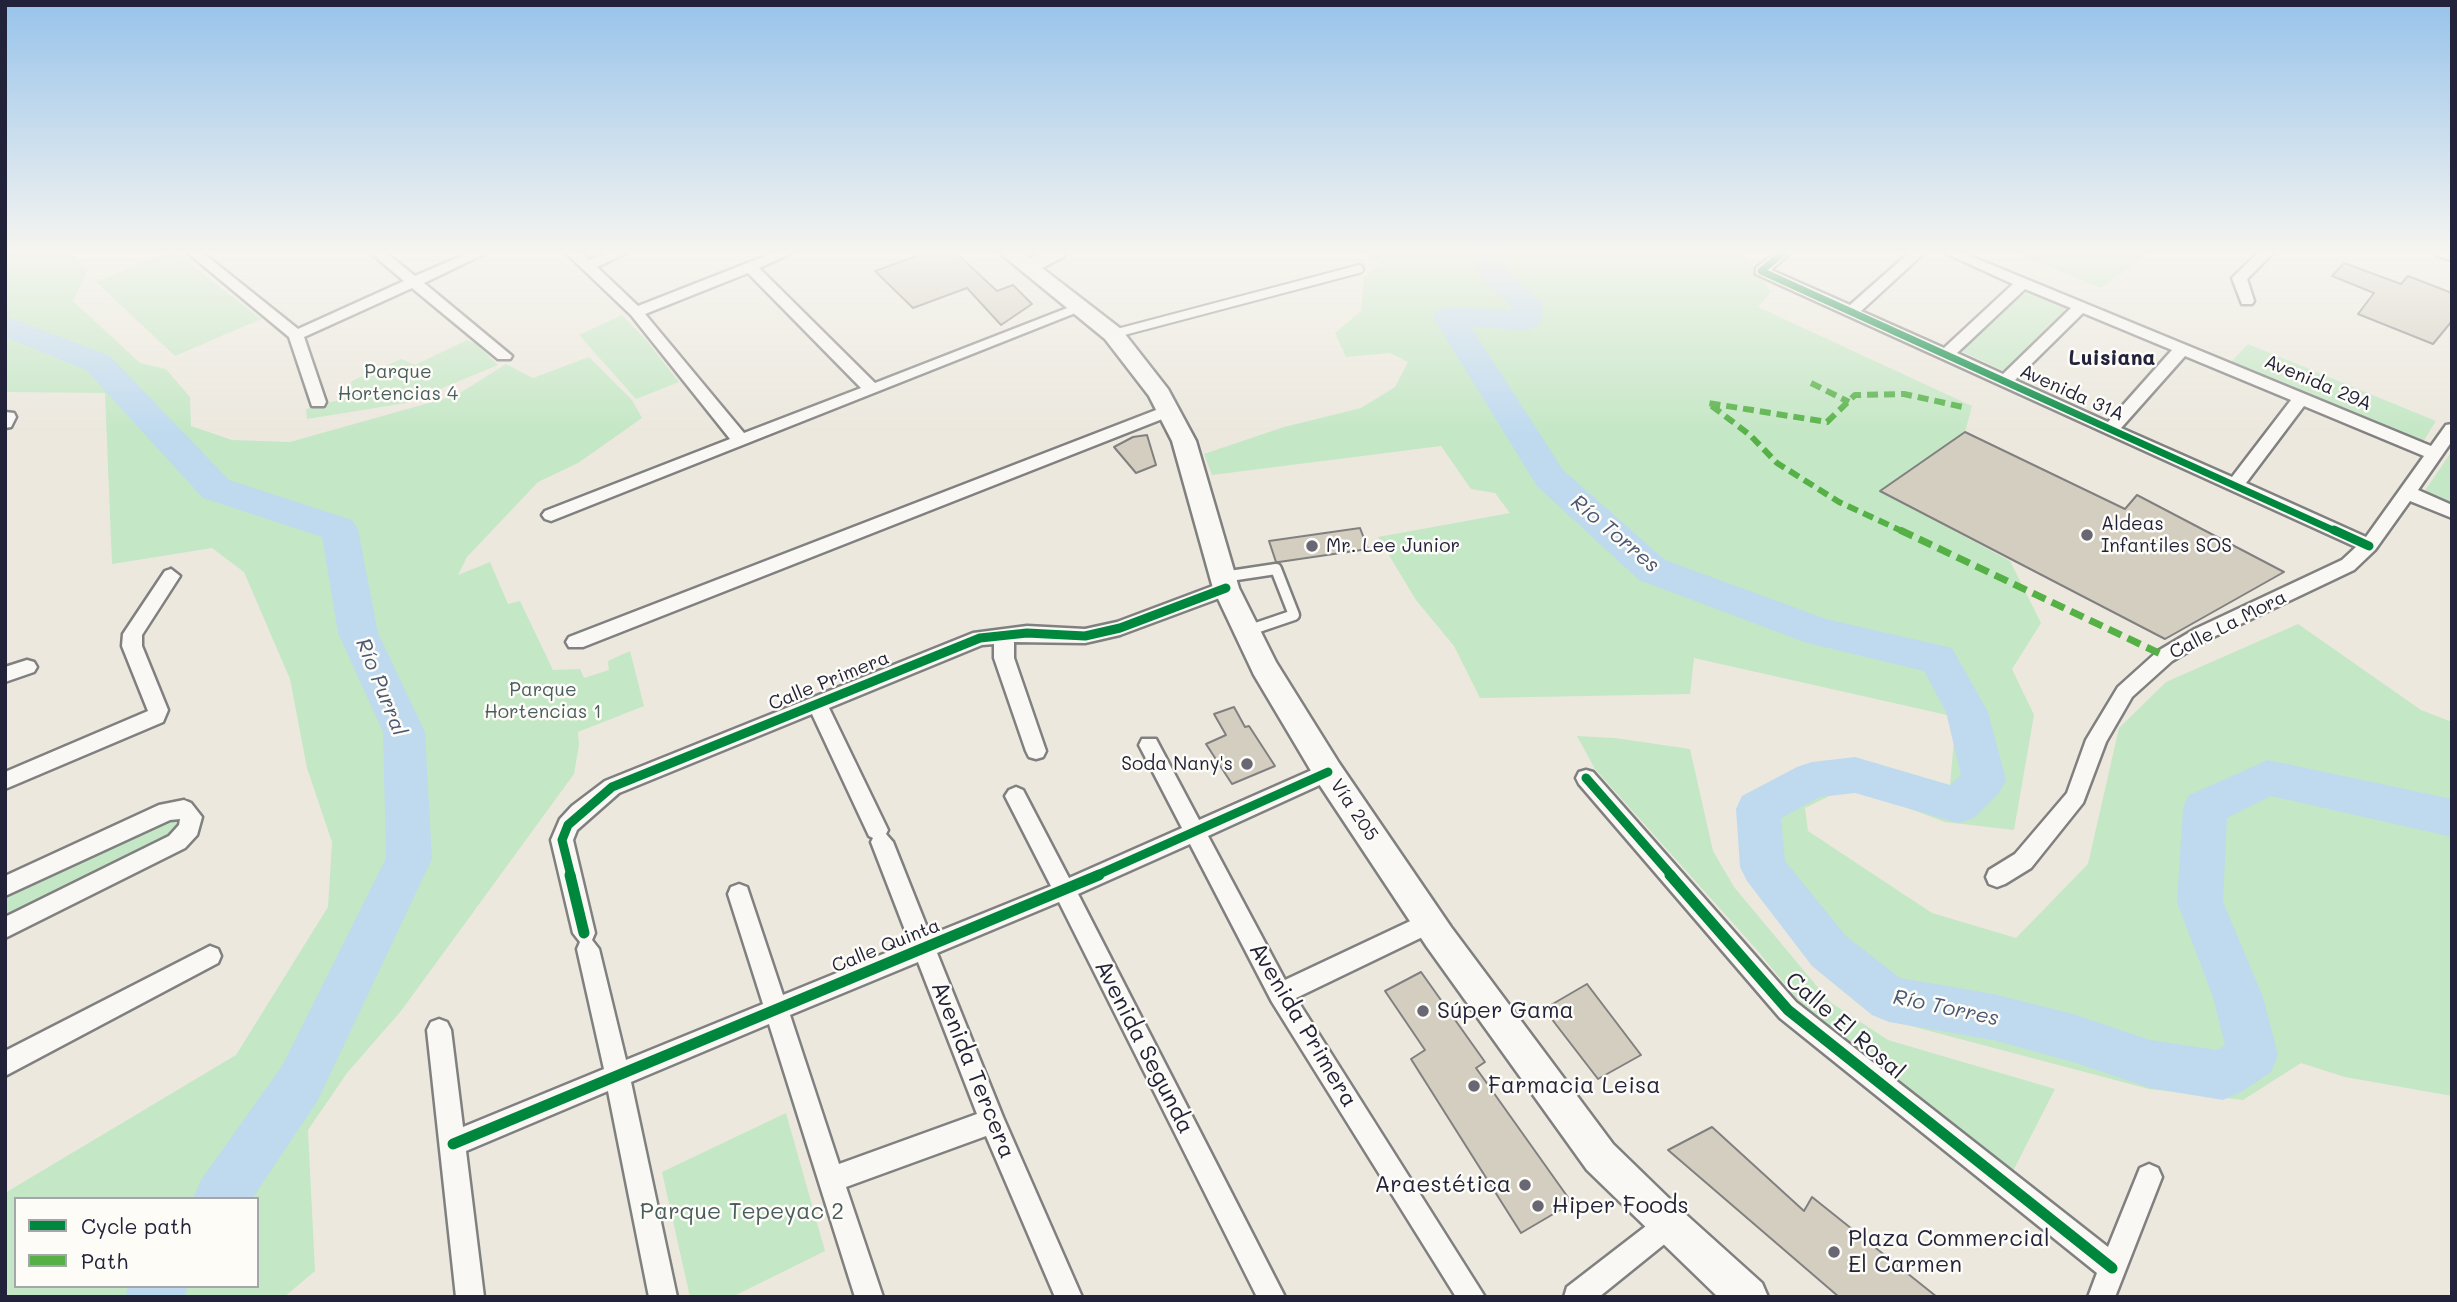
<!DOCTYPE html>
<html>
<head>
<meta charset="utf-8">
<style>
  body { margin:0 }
  #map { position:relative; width:2457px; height:1302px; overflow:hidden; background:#ece8de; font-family:Mali,sans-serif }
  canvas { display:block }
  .frame { position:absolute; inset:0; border:7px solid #22223b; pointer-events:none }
  .legend { position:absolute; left:14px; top:1197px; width:245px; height:91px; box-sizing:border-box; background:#fdfcf7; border:2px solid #a5a5ac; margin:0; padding:9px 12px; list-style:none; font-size:21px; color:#22223b }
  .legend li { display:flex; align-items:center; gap:14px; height:35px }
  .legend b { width:35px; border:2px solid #a5a5ac }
</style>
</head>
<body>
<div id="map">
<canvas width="2457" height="1302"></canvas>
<div class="frame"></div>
<ul class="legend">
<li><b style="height:9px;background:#00873e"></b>Cycle path</li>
<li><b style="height:9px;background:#55b146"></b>Path</li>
</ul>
</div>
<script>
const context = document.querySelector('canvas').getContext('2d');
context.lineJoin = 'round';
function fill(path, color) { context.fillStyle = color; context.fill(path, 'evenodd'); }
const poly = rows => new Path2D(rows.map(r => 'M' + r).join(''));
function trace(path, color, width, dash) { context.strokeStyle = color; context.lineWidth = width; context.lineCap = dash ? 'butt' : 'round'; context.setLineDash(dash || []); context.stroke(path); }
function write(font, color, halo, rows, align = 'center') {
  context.font = font + ' Mali,sans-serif'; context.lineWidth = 5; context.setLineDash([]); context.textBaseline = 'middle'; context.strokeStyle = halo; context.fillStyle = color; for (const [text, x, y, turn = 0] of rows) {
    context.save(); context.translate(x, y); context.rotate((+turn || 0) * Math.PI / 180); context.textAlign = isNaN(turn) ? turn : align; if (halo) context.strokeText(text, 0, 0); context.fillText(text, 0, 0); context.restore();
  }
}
fill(poly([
  [5,253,72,253,88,270,73,301,140,363,166,369,190,397,191,426,232,440,290,442,457,395,506,364,533,378,589,357,632,400,642,418,578,463,538,482,467,557,458,575,490,562,508,604,520,601,553,670,580,669,584,678,609,670,608,661,630,651,644,706,578,732,579,745,574,774,401,1011,347,1073,308,1130,315,1271,284,1297,5,1297,5,1193,236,1055,328,907,332,842,307,768,290,679,244,572,212,548,112,564,105,393,5,392],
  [16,1199,257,1199,257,1286,16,1286],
  [168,253,177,253,261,319,175,356,96,282],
  [1359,253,1742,253,1771,292,1758,307,1972,406,1965,432,1880,491,2010,561,2041,623,2012,669,2034,715,2014,830,1945,822,1850,786,1805,808,1808,831,1932,913,2016,938,2088,864,2119,728,2166,682,2298,624,2421,710,2452,722,2452,1096,2345,1077,2301,1063,2243,1100,2149,1089,1892,1021,1837,986,1747,877,1748,808,1804,770,1858,766,1936,792,1950,785,1956,717,1694,658,1690,694,1480,698,1454,646,1416,600,1378,537,1510,513,1495,493,1471,489,1441,446,1212,475,1204,454,1284,427,1361,408,1395,387,1408,362,1390,353,1346,357,1335,333,1361,311,1364,278,1382,263],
  [2014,253,2149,253,2101,288],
  [2028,290,2070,308,2004,371,1961,351],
  [622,315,647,341,679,382,636,399,579,335],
  [467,340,476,344,498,365,406,403,307,419,306,409,346,398,352,381,401,359,415,365],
  [2248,344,2436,421,2421,445,2230,363],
  [2452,451,2452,504,2424,492],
  [1577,736,1615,738,1690,749,1713,851,1734,887,1830,1002,1888,1040,2055,1089,2011,1175,1807,1011,1757,950,1595,769],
  [173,818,177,823,177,831,170,841,5,922,5,893],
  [786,1113,825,1251,732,1297,690,1297,662,1172]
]), '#c4e7c5');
fill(poly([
  [1474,253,1504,253,1507,271,1543,303,1542,320,1537,327,1526,330,1471,327,1563,470,1665,560,1826,619,1952,648,1988,712,2006,780,1999,793,1974,818,1958,823,1855,793,1820,797,1781,818,1785,861,1846,936,1900,978,1993,994,2073,1014,2150,1040,2217,1050,2225,1045,2213,997,2177,902,2183,808,2189,795,2268,760,2452,799,2452,837,2271,796,2227,818,2223,902,2263,997,2278,1055,2271,1072,2241,1092,2223,1100,2150,1088,2073,1062,1993,1040,1889,1022,1872,1015,1812,966,1747,881,1740,867,1736,809,1742,796,1797,767,1812,762,1855,757,1950,785,1961,775,1946,712,1924,671,1807,643,1639,580,1537,486,1433,317,1438,310,1449,307,1511,310,1511,306,1477,274,1474,253],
  [5,316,110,356,229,480,352,520,358,529,378,633,425,732,432,859,318,1100,252,1199,193,1199,201,1180,282,1066,386,858,383,732,338,633,322,537,203,498,86,370,5,337,5,316],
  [129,1286,188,1286,184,1297,125,1297,129,1286]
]), '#bfdaef');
const building = poly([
  [925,253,956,253,997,291,1013,285,1032,304,1001,325,967,288,913,308,875,271,925,253],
  [2344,263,2401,284,2408,276,2452,293,2452,321,2433,344,2358,314,2374,293,2332,276,2344,263],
  [1965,432,2125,509,2137,495,2284,572,2165,639,1880,491,1965,432],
  [1147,435,1156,465,1136,473,1114,447,1133,437,1147,435],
  [1360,528,1368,549,1279,562,1276,562,1269,541,1360,528],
  [1234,707,1245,727,1249,726,1275,766,1232,784,1206,744,1226,735,1214,714,1234,707],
  [1421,972,1485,1062,1476,1068,1572,1203,1521,1233,1411,1059,1425,1050,1385,991,1421,972],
  [1587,984,1641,1055,1598,1079,1544,1009,1587,984],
  [1712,1127,1804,1211,1812,1197,1937,1297,1839,1297,1668,1150,1712,1127]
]);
fill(building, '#d4cec0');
trace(building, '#818080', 2);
const laneFar1 = poly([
  [1113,334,1359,269]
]);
const lane = poly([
  [1223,577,1276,569,1294,615,1247,631]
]);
const street = poly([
  [188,253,203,253,298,329,404,281,371,253,386,253,415,276,468,253,486,253,424,283,512,356,510,359,498,359,412,288,304,337,326,402,324,406,312,406,289,337,188,253],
  [566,253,581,253,589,260,608,253,626,253,597,267,638,306,773,253,792,253,759,268,875,383,1075,305,1085,305,1088,308,551,521,545,519,542,515,545,511,730,439,631,315,566,253],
  [748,273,861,388,744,433,645,314,748,273],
  [1775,253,1790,253,1771,270,1850,305,1909,253,1924,253,1861,311,1944,348,2013,284,1945,253,1963,253,2431,446,2446,425,2452,424,2452,441,2418,490,2452,505,2452,518,2410,501,2375,550,2354,570,2209,639,2172,661,2132,697,2106,742,2083,803,2031,868,2005,884,1997,887,1989,884,1986,877,1989,870,2015,854,2067,793,2086,740,2118,687,2158,651,2195,629,2342,560,2356,547,1756,274,1756,268,1775,253],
  [2025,289,2071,308,2003,374,1957,353,2025,289],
  [2083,313,2172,350,2108,422,2015,380,2083,313],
  [2185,356,2291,400,2232,477,2121,428,2185,356],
  [2304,406,2424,456,2366,537,2246,483,2304,406],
  [2258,253,2273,253,2247,279,2254,301,2252,304,2242,304,2232,278,2258,253],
  [2435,253,2452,253,2452,260,2437,256,2435,253],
  [1169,405,1175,406,1175,414,583,647,569,647,566,642,569,637,1169,405],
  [5,412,14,413,16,417,11,427,5,428,5,412],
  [171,569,180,576,142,635,142,646,168,710,163,722,5,789,5,772,148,711,122,646,123,634,165,571,171,569],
  [1226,581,1233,583,1235,588,1233,593,1120,635,1085,643,1014,642,1014,658,1046,751,1043,757,1036,759,1029,757,1026,751,994,658,994,644,982,645,829,708,888,830,886,834,893,842,930,935,1051,886,1005,796,1009,790,1016,787,1023,790,1069,878,1182,828,1139,745,1142,739,1156,739,1199,820,1321,766,1328,764,1335,766,1338,772,1335,778,1208,836,1285,980,1421,916,1429,913,1437,916,1440,923,1437,930,1296,998,1485,1297,1456,1297,1272,1002,1190,844,1078,894,1285,1297,1257,1297,1059,902,937,953,1003,1117,1082,1297,1055,1297,986,1136,846,1187,883,1297,855,1297,769,1024,631,1082,677,1297,649,1297,608,1091,466,1151,484,1297,456,1297,427,1030,431,1022,439,1019,447,1022,451,1030,463,1127,604,1069,577,949,580,942,573,933,551,840,560,819,572,806,605,781,973,633,1027,626,1085,629,1117,622,1226,581],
  [812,714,869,836,873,838,871,842,910,943,783,995,747,887,739,884,731,887,728,894,763,1004,626,1060,599,949,592,940,595,933,573,840,577,830,619,793,812,714],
  [918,962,977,1114,839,1164,790,1015,918,962],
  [27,660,34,662,37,667,34,672,5,682,5,667,27,660],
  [1586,770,1593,772,1796,1002,2108,1247,2140,1168,2149,1164,2158,1168,2162,1177,2115,1297,2088,1297,2097,1273,1780,1018,1579,784,1576,778,1579,772,1586,770],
  [184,800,191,803,202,817,197,835,185,848,5,938,5,917,169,836,179,825,180,819,170,820,5,896,5,876,159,805,184,800],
  [210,946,218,949,221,956,218,963,5,1076,5,1051,210,946],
  [1668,1212,1677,1216,1681,1225,1677,1234,1599,1297,1564,1297,1567,1287,1659,1216,1668,1212]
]);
const secondary = poly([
  [1000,253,1023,253,1030,258,1041,253,1066,253,1063,257,1042,268,1121,329,1168,389,1196,441,1239,588,1276,662,1339,763,1451,927,1613,1144,1682,1211,1762,1283,1768,1297,1718,1297,1587,1170,1427,947,1317,781,1254,675,1213,588,1172,441,1149,396,1105,339,1000,253]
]);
trace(laneFar1, '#818080', 12);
trace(lane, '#818080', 15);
trace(street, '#818080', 5);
trace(secondary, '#818080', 5);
trace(laneFar1, '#f9f8f5', 8);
trace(lane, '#f9f8f5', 10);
fill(street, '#f9f8f5');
fill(secondary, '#f9f8f5');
trace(poly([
  [1811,383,1849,402],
  [1904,532,1839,502,1777,463,1750,435,1708,403,1827,422,1855,395,1904,394,1963,407]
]), '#55b146', 6, [11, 6]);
trace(poly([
  [1900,530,2165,656]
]), '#55b146', 7, [14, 7]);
trace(poly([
  [1783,253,1761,271,2337,532]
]), '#00873e', 7);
trace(poly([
  [2334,530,2369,546],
  [1586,778,1672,876],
  [571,876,562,840,568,825,612,787,980,638,1027,633,1085,636,1120,628,1226,588],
  [1095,876,1328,772]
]), '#00873e', 9);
trace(poly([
  [570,875,584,933],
  [1670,875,1788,1010,2112,1268],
  [453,1144,1099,875]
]), '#00873e', 11);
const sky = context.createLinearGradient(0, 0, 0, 435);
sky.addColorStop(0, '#97c3eb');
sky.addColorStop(0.58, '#f6f5f0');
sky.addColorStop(1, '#f6f5f000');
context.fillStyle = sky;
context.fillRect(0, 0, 2457, 435);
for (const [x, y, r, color] of [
  [2087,535,7,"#696774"],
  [1312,546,7,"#696774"],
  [1247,764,7,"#696774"],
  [1423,1011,7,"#696774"],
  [1474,1086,7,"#696774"],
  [1525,1185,7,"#696774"],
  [1538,1206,7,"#696774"],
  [1834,1252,7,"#696774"]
]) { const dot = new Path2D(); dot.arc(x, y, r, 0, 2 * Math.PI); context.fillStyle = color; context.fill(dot); trace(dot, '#fdfcf7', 2.5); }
write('19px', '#495d5e', '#fdfcf7', [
  ["Parque",398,372],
  ["Hortencias 4",398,394],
  ["Parque",543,690],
  ["Hortencias 1",543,712]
]);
write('19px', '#22223b', '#fdfcf7', [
  ["Avenida 29A",2318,383,23],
  ["Avenida 31A",2072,393,24],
  ["Calle La Mora",2228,625,-27],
  ["Calle Primera",829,681,-22],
  ["Vía 205",1354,810,56],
  ["Calle Quinta",886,946,-22]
]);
write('19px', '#22223b', '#fdfcf7', [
  ["Aldeas",2101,524],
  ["Infantiles SOS",2101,546],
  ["Mr. Lee Junior",1326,546],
  ["Soda Nany's",1233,764,"right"]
], 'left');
write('bold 21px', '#22223b', '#fdfcf7', [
  ["Luisiana",2112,359]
]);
write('italic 21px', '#4b5773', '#fdfcf7', [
  ["Río Torres",1615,534,40],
  ["Río Purral",381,687,68],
  ["Río Torres",1946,1008,12]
]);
write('23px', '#22223b', '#fdfcf7', [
  ["Súper Gama",1437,1011],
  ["Farmacia Leisa",1488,1086],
  ["Araestética",1511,1185,"right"],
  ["Hiper Foods",1552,1206],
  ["Plaza Commercial",1848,1239],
  ["El Carmen",1848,1265]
], 'left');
write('23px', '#22223b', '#fdfcf7', [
  ["Avenida Primera",1303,1025,59],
  ["Calle El Rosal",1845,1026,41],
  ["Avenida Segunda",1144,1047,63],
  ["Avenida Tercera",973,1070,68]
]);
write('23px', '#495d5e', '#fdfcf7', [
  ["Parque Tepeyac 2",742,1212]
]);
</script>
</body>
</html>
